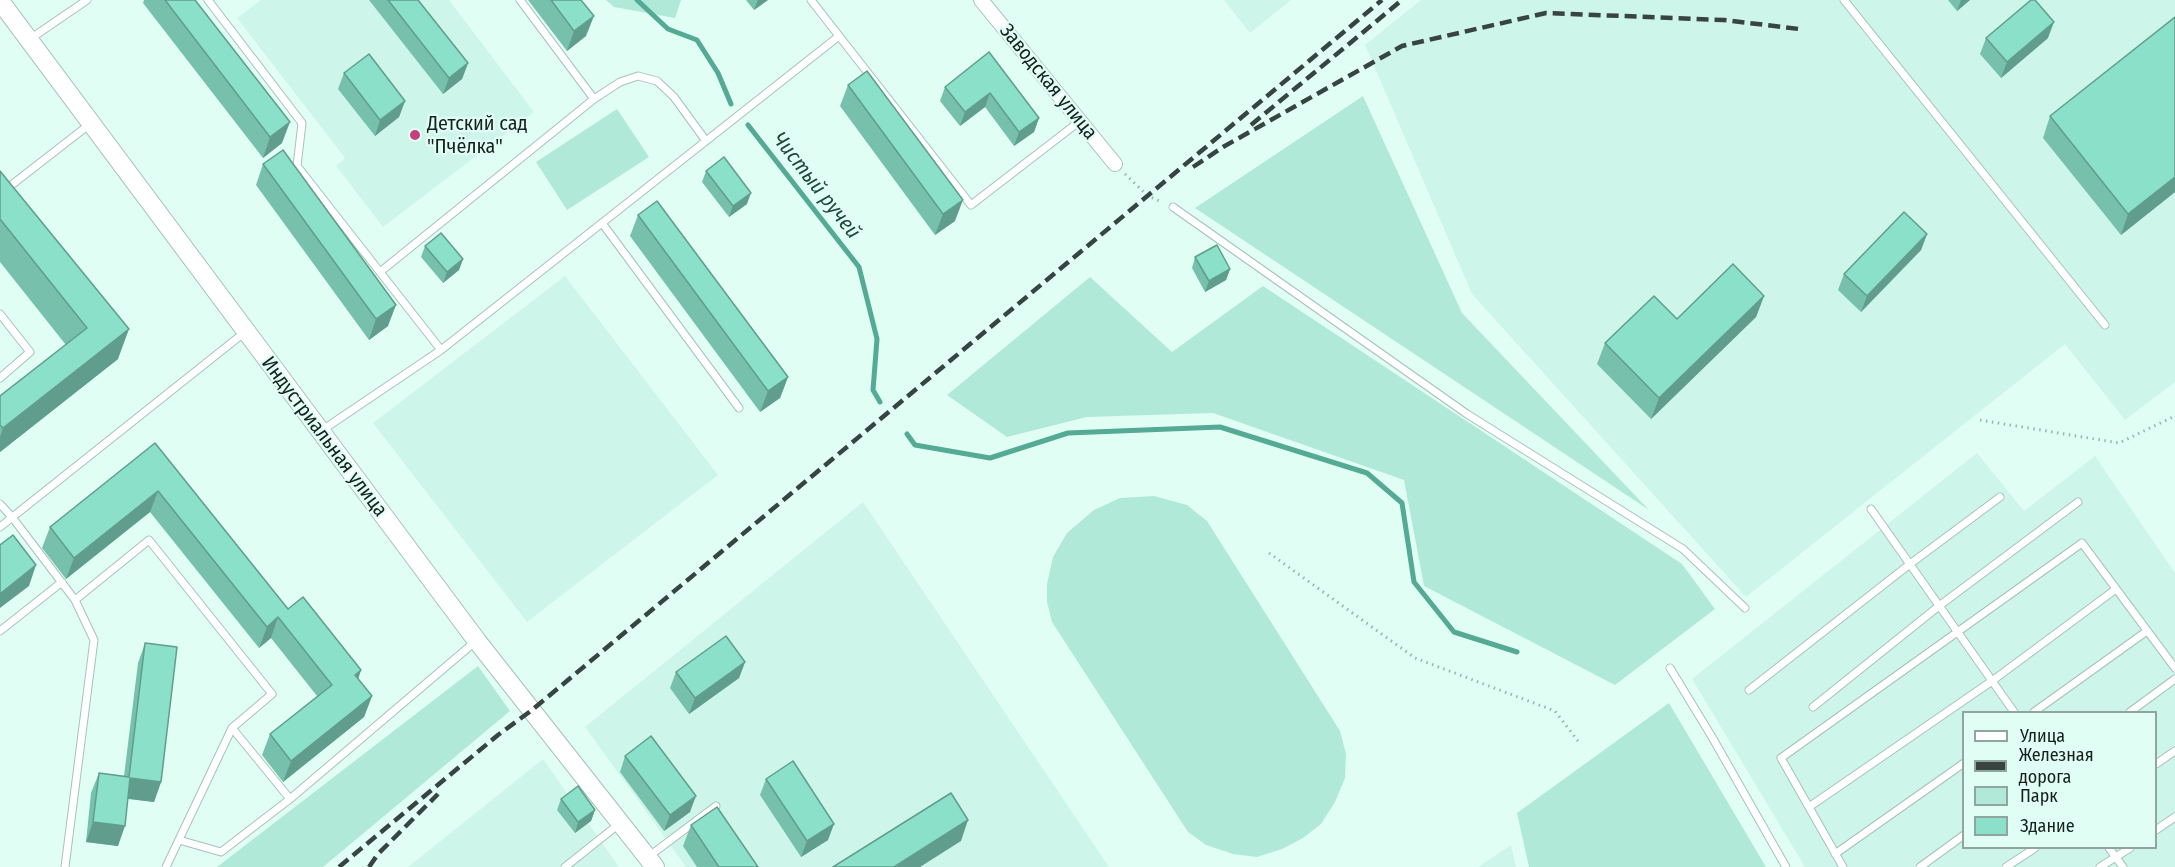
<!DOCTYPE html>
<html>
<head>
<meta charset="utf-8">
<style>
  body { margin:0 }
  #map { position:relative; width:2175px; height:867px; overflow:hidden; background:#e1fef5; font-family:"Fira Sans Condensed",sans-serif }
  canvas { display:block }
  .legend { position:absolute; left:1962px; top:711px; width:195px; height:138px; box-sizing:border-box; background:#e1fef5; border:2px solid #90a59f; margin:0; padding:8px 10px; list-style:none; font-size:18px; color:#16201d }
  .legend li { display:flex; align-items:center; gap:12px; height:30px }
  .legend b { width:30px; border:2px solid #90a59f }
</style>
</head>
<body>
<div id="map">
<canvas width="2175" height="867"></canvas>
<ul class="legend">
<li><b style="height:8px;background:#fff"></b>Улица</li>
<li><b style="height:8px;background:#374440"></b>Железная дорога</li>
<li><b style="height:16px;background:#b0e9d7"></b>Парк</li>
<li><b style="height:16px;background:#8ae0c8"></b>Здание</li>
</ul>
</div>
<script>
const context = document.querySelector('canvas').getContext('2d');
context.lineJoin = 'round';
function fill(path, color) { context.fillStyle = color; context.fill(path, 'evenodd'); }
const poly = rows => new Path2D(rows.map(r => 'M' + r).join(''));
function trace(path, color, width, dash) { context.strokeStyle = color; context.lineWidth = width; context.lineCap = dash ? 'butt' : 'round'; context.setLineDash(dash || []); context.stroke(path); }
function write(font, color, halo, rows, align = 'center') {
  context.font = font + ' "Fira Sans Condensed",sans-serif'; context.lineWidth = 4.5; context.setLineDash([]); context.textBaseline = 'middle'; context.strokeStyle = halo; context.fillStyle = color; for (const [text, x, y, turn = 0] of rows) {
    context.save(); context.translate(x, y); context.rotate((+turn || 0) * Math.PI / 180); context.textAlign = isNaN(turn) ? turn : align; if (halo) context.strokeText(text, 0, 0); context.fillText(text, 0, 0); context.restore();
  }
}
fill(poly([
  [261,0,449,0,534,112,383,227,336,166,345,158,237,18],
  [1224,0,1291,0,1250,33],
  [1421,0,2175,0,2175,382,2125,420,2065,344,1746,597,1472,294,1365,45],
  [565,276,718,475,527,622,373,423],
  [1977,453,2024,511,2095,456,2175,573,2175,867,1805,867,1692,679],
  [1964,712,2156,712,2156,848,1964,848],
  [863,502,1109,867,686,867,585,727],
  [543,759,619,867,408,867],
  [1511,845,1516,867,1478,867]
]), '#cef5e9');
fill(poly([
  [606,0,681,0,675,18,614,7],
  [1363,96,1462,313,1649,510,1195,208],
  [617,109,649,157,567,210,536,162],
  [1090,277,1172,352,1263,286,1682,564,1715,609,1615,685,1424,586,1404,480,1213,413,1087,417,1007,437,947,395],
  [1154,496,1187,505,1207,521,1340,731,1346,754,1345,778,1335,802,1321,824,1303,838,1282,849,1257,857,1233,854,1206,845,1188,832,1052,622,1047,602,1047,584,1053,557,1067,533,1094,510,1120,498],
  [478,666,510,711,323,867,217,867],
  [1669,703,1766,867,1529,867,1517,813]
]), '#b0e9d7');
trace(poly([
  [637,0,668,29,697,40,718,73,731,104],
  [748,125,859,267,877,339,873,390,880,402],
  [907,434,915,445,990,458,1068,433,1220,427,1367,473,1402,503,1414,582,1454,632,1517,652]
]), '#54aa94', 5);
const service = poly([
  [208,0,302,123,297,166,441,350],
  [520,0,594,99],
  [811,0,971,205,1080,121],
  [1844,0,2105,325],
  [30,39,87,0],
  [0,194,90,124],
  [1173,207,1467,414,1683,549,1745,608],
  [602,223,739,408],
  [380,272,594,99,620,82,638,76,657,81,674,97,706,141],
  [0,314,30,352,0,378],
  [321,431,441,350,839,36],
  [0,504,12,517,75,600,94,640,65,867],
  [1871,509,2014,712],
  [0,527,245,332],
  [75,600,149,540,272,694,232,728,290,799],
  [0,631,62,582],
  [1670,668,1712,737,1786,867],
  [1749,690,1910,564,2000,497],
  [1813,707,1939,606,2078,502],
  [2034,712,2147,631],
  [2130,712,2175,679],
  [2156,764,2175,751],
  [1809,807,1992,681,2116,589],
  [2156,830,2175,817],
  [179,840,221,852,290,799,476,641],
  [2109,848,2123,867],
  [1835,854,1964,763],
  [648,857,716,806],
  [166,867,232,728],
  [565,867,619,824],
  [1843,867,1781,758,2082,543,2175,668],
  [1920,867,1964,835],
  [2006,867,2035,848],
  [2100,867,2130,848]
]);
const minor = poly([
  [981,0,1115,164]
]);
const secondary = poly([
  [0,1,477,641,655,867]
]);
trace(service, '#a6c2b9', 9);
trace(minor, '#a6c2b9', 16);
trace(secondary, '#a6c2b9', 20);
trace(poly([
  [1125,174,1148,196,1162,202],
  [1980,420,2119,443,2175,416],
  [1269,553,1415,658,1555,711,1578,741]
]), '#9db4ad', 3, [1.5, 4.5]);
trace(service, '#fff', 7);
trace(minor, '#fff', 14);
trace(secondary, '#fff', 18);
trace(poly([
  [1251,125,1402,0],
  [1193,167,1223,147,1402,46,1546,13,1724,20,1799,29],
  [339,867,498,735,532,710,1382,0],
  [369,867,378,854,438,794]
]), '#374440', 4.5, [12, 6]);
fill(poly([
  [144,0,195,0,282,143,263,158,143,3],
  [369,0,418,0,468,63,462,79,443,94],
  [528,0,581,0,586,36,567,51],
  [746,0,768,0,754,10],
  [1948,0,1970,0,1957,11],
  [1986,38,2048,38,2001,78,1980,54],
  [989,52,1039,118,1034,132,1014,146,985,107,960,126,940,101,945,87],
  [344,73,405,101,399,117,375,136,338,89],
  [848,85,955,221,935,235,840,106],
  [2050,116,2175,192,2121,235,2043,138],
  [263,164,388,326,369,340,256,185],
  [0,171,118,359,0,452,0,396,66,345,0,262],
  [706,171,747,204,729,217,702,182],
  [638,215,788,377,780,398,760,412,630,236],
  [1927,234,1921,250,1861,312,1838,290,1844,274],
  [425,246,463,259,459,270,443,283,421,257],
  [1195,257,1230,269,1226,280,1205,292,1192,268],
  [1764,296,1756,317,1651,419,1597,364,1605,343,1677,319],
  [155,443,288,609,361,670,358,679,372,696,364,717,283,782,262,755,270,734,317,696,271,638,259,648,150,512,66,579,42,548,50,527],
  [145,643,161,782,154,802,128,799,118,846,86,842,91,793,99,773,124,776,138,663],
  [745,662,739,678,689,714,670,688,676,672],
  [625,756,690,812,664,831,620,772],
  [766,779,828,840,801,857,760,795],
  [561,799,595,810,591,821,575,833,557,810],
  [691,825,758,867,697,867,683,846]
]), '#77c1ac');
fill(poly([
  [758,0,768,0,754,10],
  [1961,0,1970,0,1957,11],
  [594,16,586,36,567,51,574,31],
  [2054,22,2048,38,2001,78,2007,62],
  [468,63,462,79,443,94,449,78],
  [990,93,985,107,960,126,965,112],
  [405,101,399,117,375,136,380,120],
  [1039,118,1034,132,1014,146,1019,132],
  [290,122,282,143,263,158,270,137],
  [2175,177,2175,192,2121,235,2128,214],
  [751,193,747,204,729,217,733,206],
  [963,200,955,221,935,235,943,214],
  [1927,234,1921,250,1861,312,1867,296],
  [463,259,459,270,443,283,447,272],
  [1230,269,1226,280,1205,292,1209,281],
  [1764,296,1756,317,1651,419,1659,398],
  [396,305,388,326,369,340,376,319],
  [129,329,118,359,0,452,0,437,3,428],
  [788,377,780,398,760,412,768,391],
  [158,491,150,512,66,579,74,558],
  [36,565,29,586,0,608,0,594],
  [278,617,271,638,259,648,267,627],
  [745,662,739,678,689,714,695,698],
  [361,670,354,691,355,675],
  [372,696,364,717,283,782,291,761],
  [130,778,161,782,154,802,123,798],
  [696,796,690,812,664,831,670,815],
  [595,810,591,821,575,833,578,822],
  [968,820,961,841,920,867,894,867],
  [93,822,125,826,118,846,86,842],
  [834,824,828,840,801,857,807,841]
]), '#619d8c');
const building = poly([
  [165,0,195,0,290,122,270,137,165,0],
  [388,0,418,0,468,63,449,78,388,0],
  [551,0,581,0,594,16,574,31,551,0],
  [2031,0,2035,0,2054,22,2007,62,1986,38,2031,0],
  [2175,17,2175,177,2128,214,2050,116,2175,17],
  [989,52,1039,118,1019,132,990,93,965,112,945,87,989,52],
  [369,54,405,101,380,120,344,73,369,54],
  [867,71,963,200,943,214,848,85,867,71],
  [283,150,396,305,376,319,263,164,283,150],
  [724,157,751,193,733,206,706,171,724,157],
  [0,171,129,329,3,428,0,425,0,396,87,328,0,219,0,171],
  [657,201,788,377,768,391,638,215,657,201],
  [1904,212,1927,234,1867,296,1844,274,1904,212],
  [441,233,463,259,447,272,425,246,441,233],
  [1217,245,1230,269,1209,281,1195,257,1217,245],
  [1733,264,1764,296,1659,398,1605,343,1654,296,1677,319,1733,264],
  [155,443,288,609,303,597,361,670,355,675,372,696,291,761,270,734,332,685,278,617,267,627,158,491,74,558,50,527,155,443],
  [13,535,36,565,0,594,0,545,13,535],
  [726,636,745,662,695,698,676,672,726,636],
  [145,643,177,647,161,782,130,778,125,826,93,822,99,773,129,777,145,643],
  [651,736,696,796,670,815,625,756,651,736],
  [793,761,834,824,807,841,766,779,793,761],
  [578,786,595,810,578,822,561,799,578,786],
  [951,793,968,820,894,867,833,867,951,793],
  [717,807,758,867,719,867,691,825,717,807]
]);
fill(building, '#8ae0c8');
trace(building, '#619d8c', 1.5);
for (const [x, y, r, color] of [
  [415,135,6,"#c43f80"]
]) { const dot = new Path2D(); dot.arc(x, y, r, 0, 2 * Math.PI); context.fillStyle = color; context.fill(dot); trace(dot, '#e1fef5', 2); }
write('20px', '#16201d', '#e1fef5', [
  ["Заводская улица",1048,82,51],
  ["Индустриальная улица",324,437,53]
]);
write('20px', '#16201d', '#e1fef5', [
  ["Детский сад",427,124],
  ["\"Пчёлка\"",427,147]
], 'left');
write('italic 21px', '#21483d', '#e1fef5', [
  ["Чистый ручей",816,186,52]
]);
</script>
</body>
</html>
